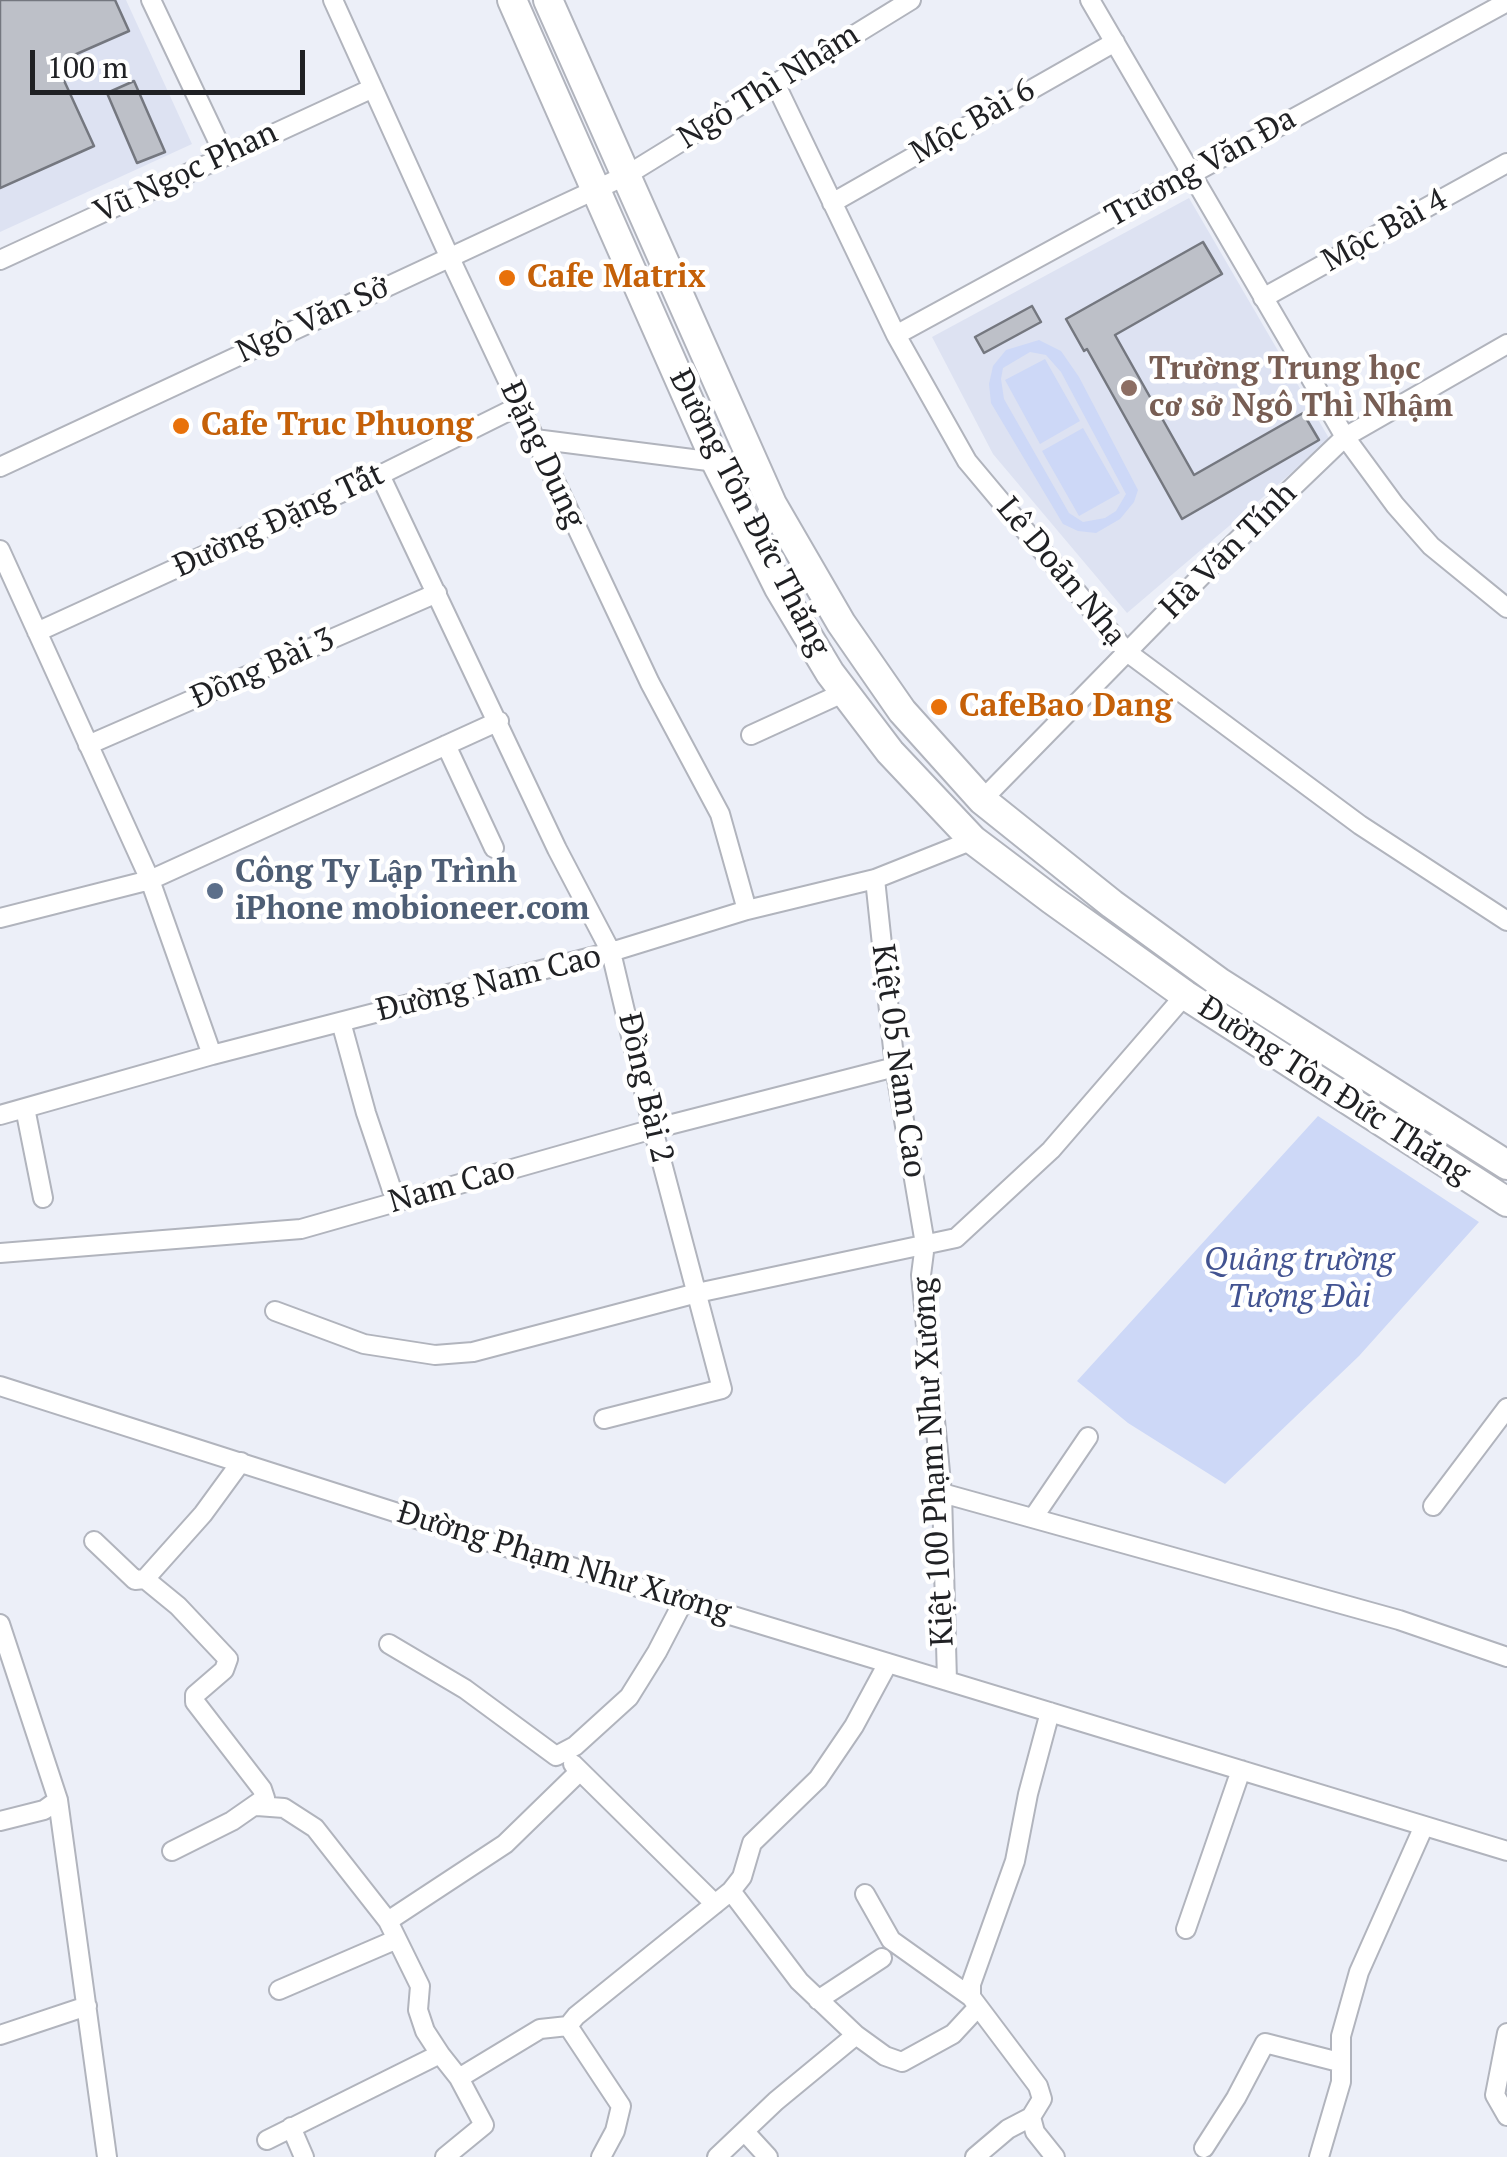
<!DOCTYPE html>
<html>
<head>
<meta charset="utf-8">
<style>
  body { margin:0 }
  #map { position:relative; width:1507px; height:2157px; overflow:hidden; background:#eceff8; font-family:"PT Serif",serif }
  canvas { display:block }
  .scale { position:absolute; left:30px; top:50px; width:275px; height:45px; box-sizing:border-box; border:5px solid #202124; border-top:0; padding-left:12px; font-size:30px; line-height:35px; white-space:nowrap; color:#202124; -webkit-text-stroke:8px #fff; paint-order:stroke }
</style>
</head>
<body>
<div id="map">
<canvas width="1507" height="2157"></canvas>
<div class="scale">100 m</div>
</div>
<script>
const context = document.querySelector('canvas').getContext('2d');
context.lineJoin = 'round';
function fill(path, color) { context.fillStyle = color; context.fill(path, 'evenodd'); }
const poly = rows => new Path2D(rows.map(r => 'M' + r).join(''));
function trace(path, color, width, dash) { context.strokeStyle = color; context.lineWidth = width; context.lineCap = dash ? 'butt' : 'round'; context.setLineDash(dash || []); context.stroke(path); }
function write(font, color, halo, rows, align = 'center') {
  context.font = font + ' "PT Serif",serif'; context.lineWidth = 9; context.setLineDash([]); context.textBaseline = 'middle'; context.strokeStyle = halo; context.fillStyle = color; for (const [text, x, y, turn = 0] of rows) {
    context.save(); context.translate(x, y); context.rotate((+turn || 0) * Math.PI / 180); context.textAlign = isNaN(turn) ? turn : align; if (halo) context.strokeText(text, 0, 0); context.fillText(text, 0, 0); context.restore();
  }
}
fill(poly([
  [0,0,126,0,192,144,0,232],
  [1189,198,1330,440,1127,613,993,454,932,337]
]), '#dde2f2');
fill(poly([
  [1039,340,1061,351,1079,377,1138,490,1134,502,1120,519,1096,533,1078,531,1063,524,991,403,989,384,993,366,1006,350],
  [1030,352,1046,355,1061,372,1126,494,1116,511,1105,518,1083,522,1069,513,1004,399,1001,379,1003,368],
  [1045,359,1080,421,1040,444,1005,380],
  [1083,428,1120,493,1079,516,1042,451],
  [1318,1116,1479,1222,1359,1356,1225,1484,1128,1423,1077,1381]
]), '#cdd8f7');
const building = poly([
  [0,0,115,0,129,31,56,63,94,146,0,188,0,0],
  [134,81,165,152,137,163,107,93,134,81],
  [1203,242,1222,274,1115,335,1194,475,1303,413,1319,440,1182,519,1087,349,1084,351,1066,319,1203,242],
  [1032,306,1041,322,984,353,975,337,1032,306]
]);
fill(building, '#bdc0c8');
trace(building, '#74777f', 2.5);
const minor = poly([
  [151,0,224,154],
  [333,0,449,256,650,683,720,814,747,910],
  [1090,0,1345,437,1395,505,1431,546,1507,608],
  [775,83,896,335,967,461,1127,652,1360,825,1507,921],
  [832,203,1115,42],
  [0,260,373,88],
  [1263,298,1507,163],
  [896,335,1507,2],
  [535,439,716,462],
  [0,467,627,175,911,0],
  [380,475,557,849,611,952,653,1129,722,1389,604,1419],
  [0,550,150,880,212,1055],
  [37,632,380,475,519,406],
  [751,735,845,692],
  [88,745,437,593],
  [446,745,494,848],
  [982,800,1221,556,1345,437,1507,344],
  [875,879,895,1067,925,1244,921,1275,942,1493,947,1681],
  [0,918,150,880,499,721],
  [341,1022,366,1113,396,1202],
  [25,1108,43,1198],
  [0,1115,212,1055,611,952,747,910,875,879,973,840],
  [0,1253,301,1229,653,1129,895,1067],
  [275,1311,364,1344,435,1355,473,1352,697,1293,956,1238,1051,1150,1185,995],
  [0,1386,473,1537,1507,1851],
  [942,1493,1399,1620,1507,1657],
  [1433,1506,1507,1408],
  [1033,1518,1088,1437],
  [94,1541,135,1580,145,1579,178,1606,228,1659,224,1670,195,1695,195,1702,262,1789,265,1798,232,1821,172,1851],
  [145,1579,203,1514,241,1462],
  [0,1624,58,1800,107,2157],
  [389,1644,465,1689,556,1756,575,1746,629,1697,657,1652,684,1600],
  [1050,1712,1028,1794,1015,1861,971,1984,971,1997,1038,2086,1042,2099,1031,2117,1035,2132,1055,2157],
  [573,1764,715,1904],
  [257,1806,284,1808,315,1828,388,1921,420,1986,418,2010,425,2031,440,2054],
  [0,1821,44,1810,58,1800],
  [731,1891,799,1981,856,2035,885,2056,902,2062,953,2034,978,2007],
  [865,1894,891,1940,971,1997],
  [388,1921,505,1844,580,1771],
  [1186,1929,1241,1770],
  [279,1990,395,1940],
  [818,2000,882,1958],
  [1507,2033,1495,2095,1507,2116],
  [0,2035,87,2006],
  [291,2127,304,2157],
  [745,2132,768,2157],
  [267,2140,440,2054,459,2078,540,2029,568,2026],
  [1204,2148,1236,2098,1265,2043,1339,2062],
  [445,2157,484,2125,459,2078],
  [601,2157,615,2131,621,2106,568,2026,576,2016,731,1891,742,1877,752,1843,818,1779,854,1726,888,1663],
  [717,2157,776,2101,856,2035],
  [975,2157,1008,2129,1031,2117],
  [1319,2157,1341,2082,1341,2036,1359,1972,1424,1826]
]);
const highway = poly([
  [512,0,716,462,779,588,830,673,890,752,973,840,1051,899,1185,995,1507,1202],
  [548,0,772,504,841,623,902,711,982,800,1112,904,1219,982,1507,1165]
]);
trace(minor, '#b1b4bd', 22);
trace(highway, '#b1b4bd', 32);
trace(minor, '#fff', 18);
trace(highway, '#fff', 28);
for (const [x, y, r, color] of [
  [507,278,10,"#e8710a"],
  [1129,388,10,"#8d6e63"],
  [181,426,10,"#e8710a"],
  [939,707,10,"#e8710a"],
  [215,891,10,"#5c6f8a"]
]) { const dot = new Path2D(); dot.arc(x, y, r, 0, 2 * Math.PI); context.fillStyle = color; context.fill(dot); trace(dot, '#fff', 4); }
write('32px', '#202124', '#fff', [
  ["Ngô Thì Nhậm",769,87,-32],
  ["Mộc Bài 6",973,122,-30],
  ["Trương Văn Đa",1201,168,-29],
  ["Vũ Ngọc Phan",186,173,-25],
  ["Mộc Bài 4",1385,231,-29],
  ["Ngô Văn Sở",313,320,-25],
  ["Đặng Dung",542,455,65],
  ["Đường Tôn Đức Thắng",749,513,63],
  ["Đường Đặng Tất",279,521,-25],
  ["Hà Văn Tính",1229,551,-45],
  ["Lê Doãn Nhạ",1061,572,50],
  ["Đồng Bài 3",263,669,-24],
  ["Đường Nam Cao",489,984,-14],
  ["Kiệt 05 Nam Cao",898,1061,82],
  ["Đồng Bài 2",645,1088,77],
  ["Đường Tôn Đức Thắng",1334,1091,33],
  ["Nam Cao",452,1186,-16],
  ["Kiệt 100 Phạm Như Xương",934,1462,-93],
  ["Đường Phạm Như Xương",564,1563,17]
]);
write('bold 32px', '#c56008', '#fff', [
  ["Cafe Matrix",527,278],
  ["Cafe Truc Phuong",201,426],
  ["CafeBao Dang",959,707]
], 'left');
write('bold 32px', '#785e54', '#fff', [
  ["Trường Trung học",1149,370],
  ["cơ sở Ngô Thì Nhậm",1149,407]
], 'left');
write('bold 32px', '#4e5e75', '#fff', [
  ["Công Ty Lập Trình",235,873],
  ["iPhone mobioneer.com",235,910]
], 'left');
write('italic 32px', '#425391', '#fff', [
  ["Quảng trường",1299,1261],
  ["Tượng Đài",1299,1298]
]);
</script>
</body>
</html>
